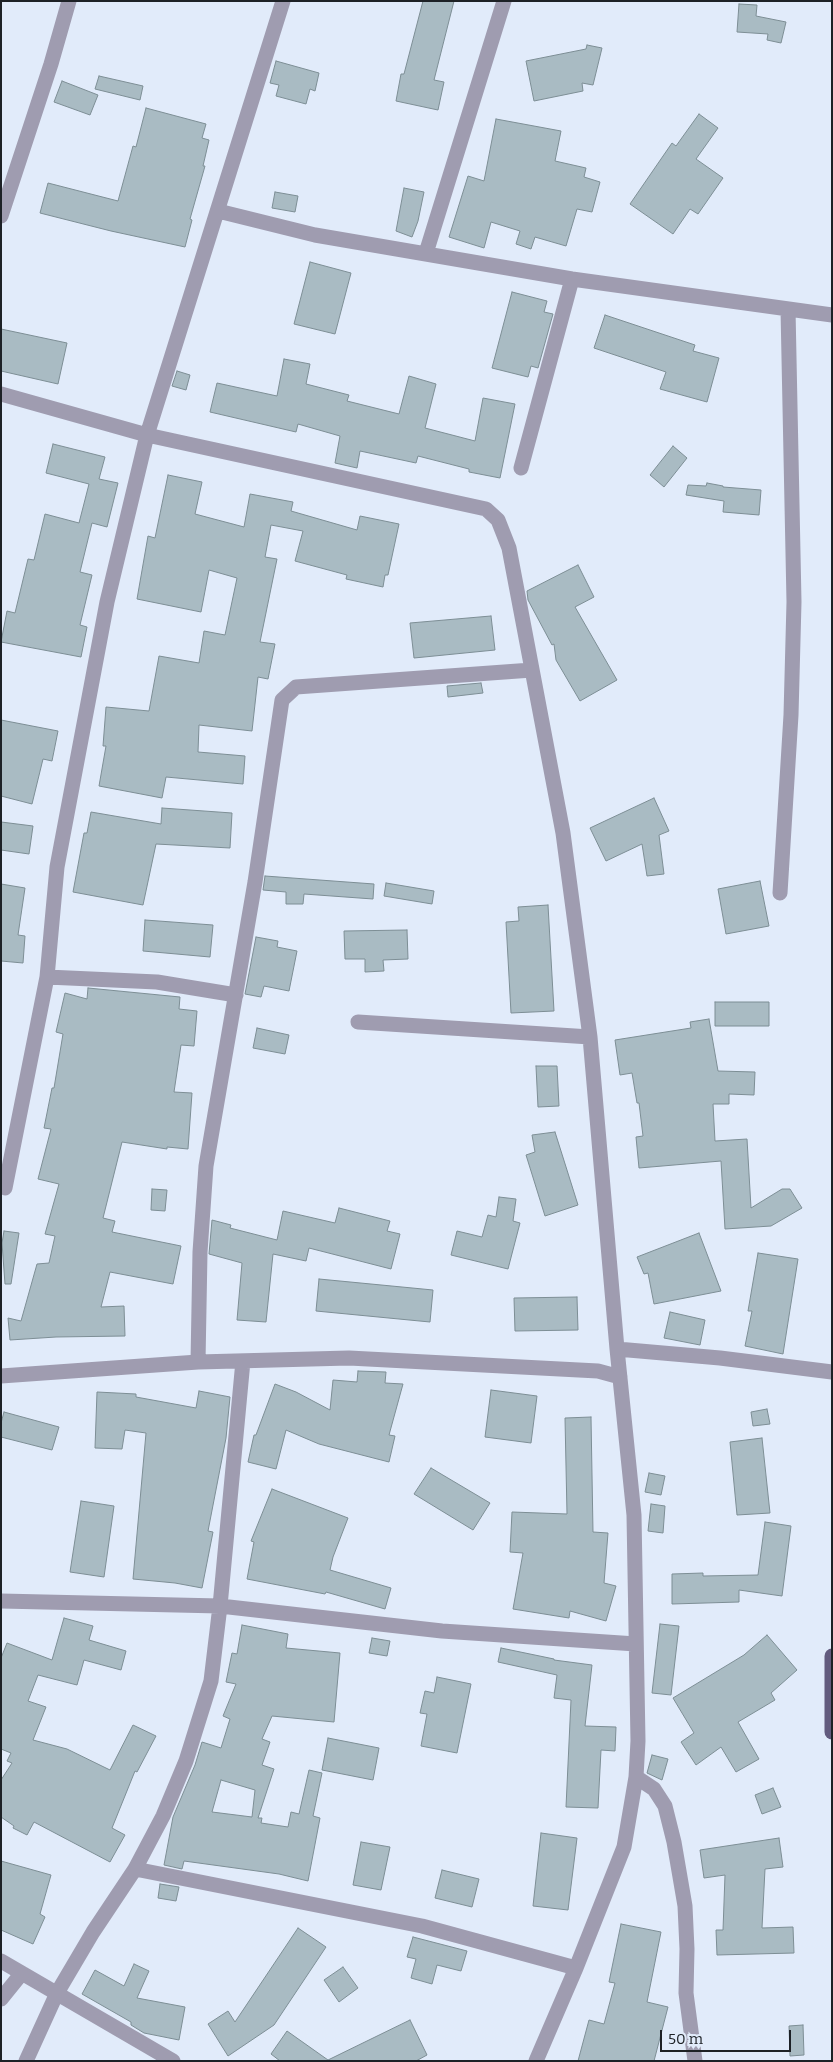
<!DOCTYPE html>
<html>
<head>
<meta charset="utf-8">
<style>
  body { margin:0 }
  #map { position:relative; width:833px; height:2062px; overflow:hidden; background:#e1ebfa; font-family:Bitter,serif }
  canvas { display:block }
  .frame { position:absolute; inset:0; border:2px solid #1d2126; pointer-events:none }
  .scale { position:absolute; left:660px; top:2030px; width:131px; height:22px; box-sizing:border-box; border:2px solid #1d2126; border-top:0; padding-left:6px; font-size:15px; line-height:18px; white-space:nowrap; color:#1d2126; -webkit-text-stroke:4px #e1ebfa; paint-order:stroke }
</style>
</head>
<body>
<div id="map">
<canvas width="833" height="2062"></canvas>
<div class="frame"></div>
<div class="scale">50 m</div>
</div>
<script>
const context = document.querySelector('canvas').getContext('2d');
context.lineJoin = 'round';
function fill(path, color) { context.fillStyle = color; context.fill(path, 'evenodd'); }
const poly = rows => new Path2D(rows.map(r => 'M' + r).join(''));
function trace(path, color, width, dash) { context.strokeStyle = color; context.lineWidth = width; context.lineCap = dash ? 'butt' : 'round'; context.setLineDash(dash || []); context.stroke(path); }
const building = poly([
  [423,1,454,1,434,80,444,82,438,110,396,101,401,74,404,74,423,1],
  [739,4,757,5,756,16,786,22,781,43,767,40,768,34,737,32,739,4],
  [587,45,602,48,593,85,582,83,583,91,534,101,526,61,586,49,587,45],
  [276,61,319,73,315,91,310,89,306,104,276,96,279,85,270,83,276,61],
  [99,76,143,86,140,100,95,89,99,76],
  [62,81,98,95,90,115,54,102,62,81],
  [146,108,206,124,202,138,209,140,203,166,205,166,190,219,192,220,185,247,111,231,40,213,48,183,118,201,133,146,136,147,146,108],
  [699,114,718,128,696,159,723,178,698,214,690,209,673,234,630,204,672,143,676,146,699,114],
  [496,119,561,131,555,161,586,168,584,177,600,182,592,212,577,209,566,246,535,237,531,249,516,244,520,231,491,222,484,248,449,237,468,176,484,181,496,119],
  [404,188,424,192,418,221,412,237,396,231,404,188],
  [275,192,298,196,295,212,272,208,275,192],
  [310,262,351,273,335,334,294,324,310,262],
  [512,292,547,301,544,312,553,314,538,368,531,366,528,377,492,368,512,292],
  [605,315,695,345,693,351,719,358,707,402,660,389,666,372,594,348,605,315],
  [1,329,67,343,58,384,1,371,1,329],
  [284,359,310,364,306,384,349,395,347,401,399,414,409,376,436,384,425,428,475,441,483,398,515,404,500,478,469,472,469,469,418,456,416,463,360,451,357,468,335,463,340,436,298,424,296,432,210,412,217,383,277,396,284,359],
  [177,371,190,375,186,390,172,386,177,371],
  [53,444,105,457,99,479,118,483,107,527,92,523,80,572,92,575,80,625,87,627,81,657,1,642,7,611,15,613,28,559,34,560,45,514,79,523,89,484,46,473,53,444],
  [673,446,687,458,664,487,650,475,673,446],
  [168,475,202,482,195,514,244,527,250,494,293,502,291,511,357,530,360,516,399,524,388,575,385,575,383,587,346,579,347,575,295,561,303,531,271,525,265,557,277,559,260,642,275,644,268,679,258,677,252,731,199,725,198,752,245,756,243,784,166,777,162,798,99,786,106,746,103,746,106,707,149,711,159,656,199,663,204,631,225,635,237,578,209,570,201,612,137,599,148,536,155,538,168,475],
  [707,483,723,486,723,487,761,490,759,515,723,512,724,501,686,495,688,485,706,486,707,483],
  [578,565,594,597,575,607,617,680,580,701,556,660,554,644,552,645,528,600,527,591,578,565],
  [491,616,495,650,414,658,410,623,491,616],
  [481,683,483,693,448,697,447,686,481,683],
  [1,720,58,731,52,761,43,759,32,804,1,796,1,720],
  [654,798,669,831,659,835,664,874,647,876,642,844,606,861,590,828,654,798],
  [162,808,232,813,230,848,156,844,143,905,73,892,84,833,87,833,91,812,161,824,162,808],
  [1,822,33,826,29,854,1,850,1,822],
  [265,876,374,884,373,899,304,894,303,904,286,904,286,892,263,890,265,876],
  [760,881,769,926,726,934,718,889,760,881],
  [386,883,434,891,432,904,384,896,386,883],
  [1,884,25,888,18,935,25,936,23,963,1,961,1,884],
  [548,905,554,1011,511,1013,506,922,519,921,518,907,548,905],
  [145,920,213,925,210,957,143,951,145,920],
  [407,930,408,959,383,960,384,971,365,972,365,959,345,959,344,931,407,930],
  [256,937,278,941,277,947,297,951,289,991,264,986,261,997,245,994,256,937],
  [88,988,180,997,179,1009,197,1011,194,1046,181,1045,174,1092,192,1093,188,1149,167,1147,167,1149,122,1142,103,1218,115,1221,112,1232,181,1246,173,1284,110,1272,101,1307,124,1306,125,1336,56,1337,10,1340,8,1318,21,1321,37,1264,49,1263,55,1236,45,1234,59,1184,38,1179,51,1129,44,1128,52,1088,54,1088,63,1034,56,1032,65,993,87,999,88,988],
  [715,1002,769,1002,769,1026,715,1026,715,1002],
  [709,1019,718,1071,755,1072,754,1095,729,1094,729,1104,713,1104,715,1141,747,1139,751,1208,782,1189,790,1189,802,1208,771,1226,725,1229,721,1161,639,1168,636,1137,643,1136,639,1103,637,1103,632,1073,620,1075,615,1040,691,1028,690,1022,709,1019],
  [257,1028,289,1035,285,1054,253,1048,257,1028],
  [536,1066,557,1066,559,1106,538,1107,536,1066],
  [555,1132,578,1205,545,1216,526,1155,535,1152,532,1135,555,1132],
  [152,1189,167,1190,165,1211,151,1210,152,1189],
  [499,1197,516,1199,513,1221,520,1223,508,1269,451,1255,457,1231,482,1237,488,1215,496,1217,499,1197],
  [339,1208,390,1221,387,1231,400,1234,391,1269,309,1248,306,1261,273,1254,266,1322,237,1320,242,1263,209,1254,212,1220,231,1225,230,1228,277,1240,283,1211,335,1223,339,1208],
  [4,1231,19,1233,11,1284,5,1284,2,1243,4,1231],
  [699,1233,721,1291,654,1304,648,1273,644,1274,637,1257,699,1233],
  [758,1253,798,1259,783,1354,745,1346,752,1311,748,1311,758,1253],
  [319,1279,433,1290,430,1322,316,1311,319,1279],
  [577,1297,578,1330,515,1331,514,1298,577,1297],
  [670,1312,705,1320,700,1345,664,1338,670,1312],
  [358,1371,386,1372,385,1383,403,1384,389,1435,395,1436,389,1462,319,1444,286,1430,276,1469,248,1462,254,1435,256,1435,275,1384,296,1392,330,1410,333,1380,357,1382,358,1371],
  [491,1390,537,1396,531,1443,485,1437,491,1390],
  [199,1391,230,1397,226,1438,208,1531,213,1532,202,1588,175,1583,133,1579,146,1433,125,1430,122,1449,95,1448,97,1392,136,1394,136,1397,196,1408,199,1391],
  [767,1409,770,1424,753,1426,751,1412,767,1409],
  [4,1412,59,1427,52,1450,1,1437,1,1423,4,1412],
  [591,1417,593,1532,608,1533,604,1583,616,1586,606,1621,570,1611,569,1618,513,1609,523,1553,510,1552,512,1512,567,1514,565,1418,591,1417],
  [762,1438,770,1513,737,1515,730,1442,762,1438],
  [431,1468,490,1503,473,1530,414,1494,431,1468],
  [649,1473,665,1476,661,1495,645,1492,649,1473],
  [272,1489,348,1518,333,1557,330,1570,391,1588,385,1609,326,1592,325,1594,247,1579,254,1542,251,1541,272,1489],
  [81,1501,114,1506,104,1577,70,1572,81,1501],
  [651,1504,665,1506,663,1533,648,1531,651,1504],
  [765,1522,791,1526,782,1596,739,1590,739,1602,672,1604,672,1574,703,1573,703,1576,758,1575,765,1522],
  [64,1618,93,1626,89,1640,126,1651,121,1670,84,1660,77,1685,38,1675,28,1701,46,1707,33,1740,67,1749,110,1770,133,1725,156,1736,137,1772,135,1771,112,1828,125,1835,110,1862,34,1822,27,1835,13,1828,14,1826,1,1817,1,1780,12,1763,7,1761,11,1753,1,1749,1,1658,7,1643,52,1660,64,1618],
  [660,1624,679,1626,671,1695,652,1693,660,1624],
  [242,1625,288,1634,286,1648,340,1653,334,1722,272,1716,262,1739,270,1742,262,1765,274,1769,258,1818,262,1818,261,1823,288,1827,291,1812,299,1814,309,1770,322,1773,313,1816,320,1818,308,1881,279,1874,184,1861,182,1869,164,1865,173,1817,195,1765,202,1742,221,1748,230,1719,223,1716,236,1684,226,1682,232,1653,237,1654,242,1625],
  [221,1780,255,1790,252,1817,212,1812,221,1780],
  [767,1635,797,1670,771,1693,775,1700,738,1722,759,1759,736,1772,721,1747,696,1765,681,1742,694,1733,673,1698,744,1655,767,1635],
  [372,1638,390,1641,387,1656,369,1653,372,1638],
  [501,1648,554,1659,554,1660,592,1665,585,1726,616,1727,615,1751,601,1750,598,1808,566,1807,571,1700,554,1698,557,1675,498,1662,501,1648],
  [437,1677,471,1684,457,1753,421,1746,427,1714,420,1713,425,1691,434,1693,437,1677],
  [328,1738,379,1748,373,1780,322,1770,328,1738],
  [652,1755,668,1759,662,1780,647,1773,652,1755],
  [773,1788,781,1807,762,1814,755,1795,773,1788],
  [541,1833,577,1838,568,1910,533,1906,541,1833],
  [779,1838,783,1867,765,1869,762,1928,793,1927,794,1953,717,1955,716,1930,723,1930,725,1875,704,1878,700,1850,779,1838],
  [361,1842,390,1847,381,1890,353,1885,361,1842],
  [1,1861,51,1875,40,1914,45,1917,33,1944,1,1930,1,1861],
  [442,1870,479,1879,472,1907,435,1898,442,1870],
  [160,1884,179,1887,176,1901,158,1898,160,1884],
  [621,1924,661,1932,647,2002,668,2007,654,2061,578,2061,589,2020,604,2024,615,1983,609,1982,621,1924],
  [298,1928,326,1947,274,2025,228,2056,208,2024,228,2011,235,2022,298,1928],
  [413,1937,467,1951,461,1971,437,1965,432,1984,411,1978,416,1959,407,1957,413,1937],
  [134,1964,149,1971,137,1998,185,2007,179,2040,144,2033,131,2025,131,2022,82,1994,95,1970,124,1986,134,1964],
  [343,1967,358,1988,339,2002,324,1980,343,1967],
  [410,2020,427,2055,416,2061,280,2061,271,2054,287,2031,328,2060,410,2020],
  [803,2025,804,2055,790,2056,789,2026,803,2025]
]);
fill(building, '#a9bbc3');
trace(building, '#7d8e95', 1);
trace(poly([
  [218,211,315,235,572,279,832,315],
  [1,216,51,64,69,1],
  [426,253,504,1],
  [1,394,147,435,486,509,498,520,509,548,563,833,590,1037,617,1349,634,1515,638,1741,636,1777,624,1847,576,1968,536,2061],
  [521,468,572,279],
  [780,893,791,715,794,602,788,309],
  [47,977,157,982,236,995],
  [358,1022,590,1037],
  [5,1188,47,977,57,867,107,602,147,435,283,1],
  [617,1349,720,1358,832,1372],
  [198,1362,200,1252,206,1166,255,882,282,700,296,687,532,670],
  [1,1376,198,1362,349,1358,598,1371,620,1377],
  [1,1601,220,1606,442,1631,636,1644],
  [636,1777,654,1789,665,1806,674,1842,685,1906,687,1949,686,1993,695,2061],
  [135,1869,422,1926,576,1968],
  [1,1961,173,2061],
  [1,1999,22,1973],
  [26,2061,57,1993,93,1932,135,1869,163,1816,186,1761,211,1681,220,1606,243,1361]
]), '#9f9cb0', 15);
trace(poly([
  [832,1656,832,1732]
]), '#625b7e', 15);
</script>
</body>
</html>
